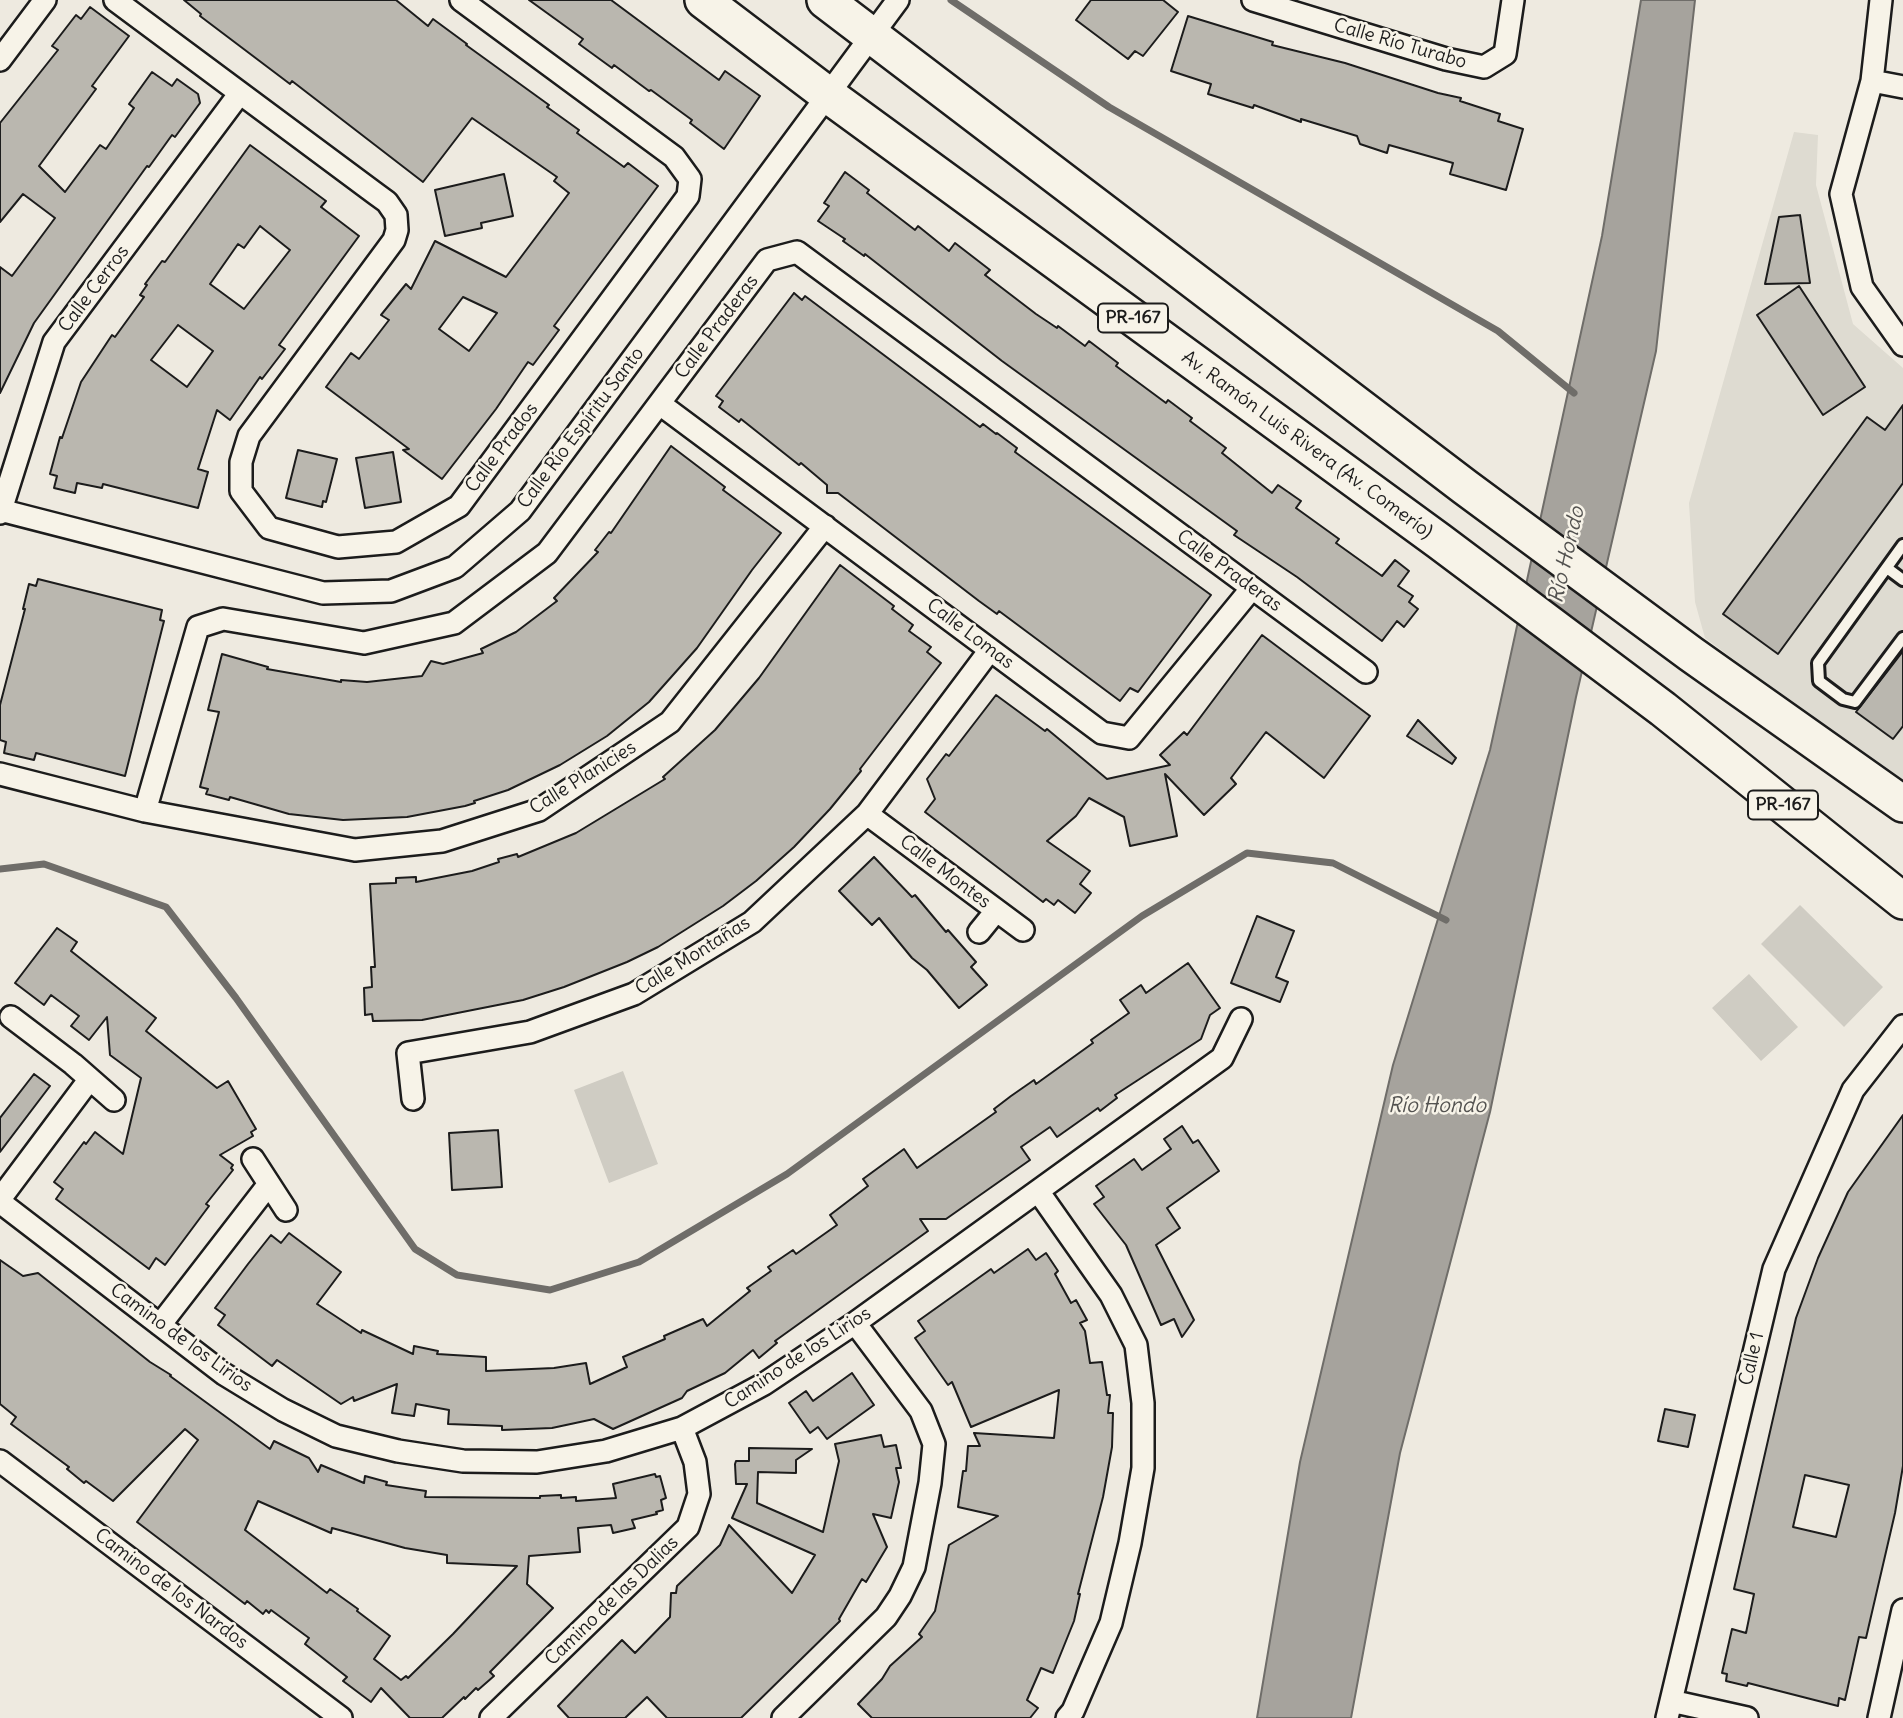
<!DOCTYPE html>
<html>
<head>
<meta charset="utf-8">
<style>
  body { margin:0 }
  canvas { display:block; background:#eeeae0 }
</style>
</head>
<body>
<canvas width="1903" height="1718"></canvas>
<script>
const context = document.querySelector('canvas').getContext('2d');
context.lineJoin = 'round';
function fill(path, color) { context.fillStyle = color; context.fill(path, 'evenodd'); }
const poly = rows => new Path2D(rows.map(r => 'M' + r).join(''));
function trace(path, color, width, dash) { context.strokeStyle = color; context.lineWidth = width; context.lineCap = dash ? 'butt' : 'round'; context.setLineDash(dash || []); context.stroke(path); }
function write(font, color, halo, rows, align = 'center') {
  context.font = font + ' Delius,sans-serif'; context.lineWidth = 5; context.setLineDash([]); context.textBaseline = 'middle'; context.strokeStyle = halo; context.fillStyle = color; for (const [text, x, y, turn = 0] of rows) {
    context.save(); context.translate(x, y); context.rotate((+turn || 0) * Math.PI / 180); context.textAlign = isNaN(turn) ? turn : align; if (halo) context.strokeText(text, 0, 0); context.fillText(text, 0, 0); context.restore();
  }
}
fill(poly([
  [1794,132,1818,135,1816,185,1853,324,1903,368,1903,785,1705,638,1695,602,1689,503]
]), '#dedbd1');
fill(poly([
  [1800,905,1883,987,1844,1027,1761,944],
  [1749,974,1798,1027,1761,1061,1712,1008],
  [623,1071,658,1164,609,1183,574,1090]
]), '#cfccc3');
const water = poly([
  [1641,0,1695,0,1656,351,1576,697,1490,1112,1400,1453,1351,1718,1257,1718,1300,1462,1393,1065,1490,750,1602,236,1641,0]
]);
fill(water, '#a6a39d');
trace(water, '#6f6d69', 2);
trace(poly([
  [951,0,1109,107,1498,331,1574,393],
  [0,869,44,864,166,907,236,998,415,1249,457,1275,550,1290,639,1262,787,1174,1142,916,1247,853,1333,863,1446,920]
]), '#6f6d69', 7);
const building = poly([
  [184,0,396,0,428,26,433,19,467,44,466,45,549,105,547,107,579,130,577,133,624,167,628,163,658,186,554,326,559,330,533,365,528,362,496,409,442,479,403,450,409,449,326,387,351,353,359,359,389,320,381,315,406,284,411,289,435,241,506,277,569,193,554,181,557,177,472,118,423,182,292,81,290,84,200,16,201,14,184,0],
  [463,297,497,313,469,351,439,329,463,297],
  [529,0,611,0,719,80,725,71,760,96,724,149,690,123,692,120,651,90,649,91,614,65,612,68,579,44,583,39,529,0],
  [1091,0,1163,0,1178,12,1143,56,1135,51,1128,59,1076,20,1091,0],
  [90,7,129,36,92,86,96,89,39,166,65,192,100,145,106,149,134,108,129,104,152,72,172,86,177,79,198,94,200,103,175,137,172,135,149,167,147,166,34,323,0,393,0,267,12,276,55,218,23,194,0,222,0,123,58,50,52,46,76,15,81,19,90,7],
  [1188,16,1273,42,1272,45,1345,63,1438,93,1461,98,1460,101,1500,114,1498,121,1523,129,1506,190,1450,174,1453,163,1389,145,1387,153,1360,144,1357,136,1301,119,1301,122,1254,105,1253,108,1208,94,1211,84,1171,71,1188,16],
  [250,145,326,201,321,207,359,236,279,345,285,349,262,379,260,377,230,420,217,410,198,469,208,472,198,508,103,484,102,488,77,483,75,493,54,488,57,476,50,474,60,437,62,438,81,382,112,335,115,337,144,297,140,295,147,285,145,284,162,261,165,262,250,145],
  [260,226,290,250,244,309,210,284,238,244,244,248,260,226],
  [178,325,213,351,187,387,151,360,178,325],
  [845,172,869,190,867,193,915,230,918,226,949,251,955,243,990,270,985,275,1036,314,1057,328,1058,326,1085,346,1089,341,1118,363,1116,366,1166,403,1168,400,1192,418,1190,421,1226,448,1222,453,1272,493,1278,485,1301,501,1296,508,1339,539,1336,543,1382,576,1395,560,1409,571,1398,586,1413,596,1409,602,1418,609,1404,627,1397,621,1382,641,1297,577,1234,535,1237,531,1002,361,865,254,864,256,843,241,845,239,818,221,829,206,824,203,845,172],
  [504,174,513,216,481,223,482,228,445,236,435,190,504,174],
  [1800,215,1810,283,1765,284,1779,217,1800,215],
  [1799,286,1865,387,1823,415,1757,315,1799,286],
  [794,293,802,300,805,296,980,427,983,424,996,434,997,433,1017,448,1015,452,1211,595,1138,692,1130,688,1120,701,999,611,997,614,979,601,838,493,827,493,827,485,801,463,799,465,741,419,739,422,719,407,723,401,716,396,794,293],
  [1903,405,1903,483,1778,654,1723,614,1867,417,1885,430,1903,405],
  [671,446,725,487,723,490,781,533,752,570,697,648,649,702,607,736,560,765,508,790,474,801,475,803,465,806,407,817,343,820,289,814,230,797,229,800,206,794,208,789,200,787,219,712,208,710,222,654,268,667,267,669,341,682,341,680,367,682,422,676,431,661,443,664,483,653,481,649,516,632,557,601,554,598,598,552,595,550,609,532,611,533,671,446],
  [298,450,337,459,326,502,323,501,322,507,286,498,298,450],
  [393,452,401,502,365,508,356,458,393,452],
  [840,565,894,606,892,609,913,625,909,631,931,647,927,652,941,663,860,769,861,771,830,809,794,847,756,881,723,906,658,947,627,962,564,987,523,1000,422,1020,373,1021,372,1014,365,1015,364,988,372,987,371,967,375,967,370,884,396,883,396,878,416,877,416,882,472,871,499,862,498,859,517,854,518,857,576,833,665,779,663,777,715,730,759,678,840,565],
  [38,579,162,610,160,620,164,621,125,776,36,753,34,760,4,753,6,742,0,740,0,705,25,609,23,609,29,584,36,586,38,579],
  [1262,635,1370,716,1324,778,1266,732,1231,778,1236,784,1204,815,1165,774,1177,836,1130,846,1124,817,1089,798,1076,816,1047,841,1090,871,1080,884,1091,893,1075,913,1058,900,1054,905,1046,899,1043,902,925,812,935,799,927,779,946,754,949,756,996,695,1045,731,1047,729,1107,779,1170,765,1160,755,1184,732,1187,735,1262,635],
  [1903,651,1903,726,1893,739,1856,712,1903,651],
  [1418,720,1456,758,1452,764,1407,736,1418,720],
  [874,857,912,897,915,895,946,932,948,930,976,962,971,967,987,985,959,1008,927,970,912,958,879,918,872,925,839,891,874,857],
  [1257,916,1294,931,1276,977,1288,982,1280,1002,1231,983,1257,916],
  [57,928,77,942,71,951,156,1018,146,1031,217,1088,228,1081,256,1129,251,1132,253,1136,220,1155,233,1165,231,1168,233,1170,206,1204,209,1206,165,1265,156,1258,149,1269,56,1199,63,1189,54,1182,84,1142,86,1144,95,1132,123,1154,141,1078,110,1055,107,1017,89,1040,71,1026,79,1016,51,995,44,1005,15,983,57,928],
  [1188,963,1220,1008,1210,1015,1201,1039,1115,1095,1117,1098,1100,1111,1098,1108,1057,1137,1050,1127,1021,1147,1030,1160,946,1219,920,1219,928,1231,775,1341,777,1343,759,1358,753,1350,725,1373,687,1391,682,1398,613,1429,594,1419,552,1428,502,1430,502,1426,448,1424,449,1410,416,1404,414,1416,392,1413,397,1384,354,1401,353,1397,341,1404,277,1360,272,1366,218,1325,225,1315,215,1308,248,1264,271,1235,281,1243,289,1233,341,1272,317,1304,361,1333,362,1330,413,1354,414,1346,438,1351,437,1354,486,1357,486,1371,554,1368,586,1363,590,1384,627,1367,623,1357,665,1339,664,1336,703,1319,707,1326,750,1291,747,1288,771,1271,768,1267,793,1250,796,1254,837,1225,830,1215,868,1186,863,1179,904,1149,917,1168,996,1112,994,1109,1011,1096,1034,1080,1036,1084,1093,1043,1091,1040,1129,1013,1120,1000,1141,985,1146,993,1188,963],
  [34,1074,50,1086,0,1152,0,1118,34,1074],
  [1903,1115,1903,1466,1895,1513,1866,1638,1859,1637,1845,1700,1839,1698,1838,1706,1748,1683,1747,1686,1726,1681,1727,1674,1722,1673,1732,1629,1746,1633,1754,1594,1734,1589,1796,1318,1818,1258,1848,1192,1903,1115],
  [1805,1475,1849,1485,1836,1537,1793,1527,1805,1475],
  [1182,1126,1193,1143,1198,1140,1219,1171,1167,1208,1180,1228,1156,1245,1194,1320,1182,1337,1174,1319,1161,1325,1126,1245,1094,1204,1104,1197,1096,1186,1134,1159,1142,1170,1171,1149,1164,1139,1182,1126],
  [498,1130,502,1187,452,1190,449,1133,498,1130],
  [1028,1249,1036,1260,1046,1253,1058,1271,1055,1274,1071,1303,1076,1300,1087,1320,1080,1323,1085,1331,1090,1363,1102,1362,1107,1395,1110,1395,1108,1413,1113,1413,1112,1447,1103,1497,1078,1594,1080,1594,1074,1621,1053,1673,1041,1668,1027,1700,1038,1708,1030,1718,872,1718,858,1704,882,1679,890,1666,922,1637,919,1634,935,1611,949,1545,998,1516,958,1507,963,1471,966,1471,968,1446,980,1446,974,1433,1054,1438,1059,1390,971,1427,952,1382,948,1385,915,1338,925,1331,918,1321,991,1269,994,1273,1028,1249],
  [0,1260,23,1276,38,1273,150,1362,171,1375,170,1376,270,1449,274,1441,309,1458,318,1472,321,1465,364,1483,365,1476,387,1482,386,1485,426,1491,425,1497,540,1498,540,1496,561,1495,561,1498,576,1497,576,1501,616,1498,613,1484,655,1474,656,1477,660,1476,666,1498,661,1500,663,1510,656,1512,657,1514,632,1520,635,1528,613,1533,611,1525,578,1528,580,1552,529,1556,527,1584,553,1608,490,1672,494,1676,478,1690,476,1688,465,1699,464,1697,442,1718,410,1718,381,1688,371,1702,343,1681,347,1677,305,1644,309,1638,271,1610,269,1613,266,1610,263,1614,247,1601,245,1604,137,1522,198,1440,185,1429,113,1501,86,1481,84,1483,67,1469,69,1467,11,1424,16,1417,0,1404,0,1260],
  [258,1501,331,1533,332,1528,405,1548,447,1555,447,1563,517,1566,453,1634,408,1678,406,1676,401,1680,374,1659,390,1636,357,1611,358,1609,330,1589,327,1593,245,1530,258,1501],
  [852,1373,874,1405,827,1439,818,1427,810,1433,789,1403,806,1391,813,1401,852,1373],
  [1665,1409,1695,1415,1688,1447,1658,1441,1665,1409],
  [881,1435,884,1447,896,1445,901,1468,896,1468,899,1482,891,1518,873,1514,887,1547,866,1582,862,1579,839,1619,840,1621,741,1718,667,1718,647,1697,625,1718,569,1718,558,1706,622,1640,635,1653,670,1617,671,1593,676,1593,677,1586,720,1545,729,1525,792,1593,815,1555,732,1518,747,1484,736,1484,735,1464,736,1461,749,1461,749,1448,812,1449,796,1460,796,1473,758,1472,757,1503,823,1532,839,1461,835,1444,881,1435]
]);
fill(building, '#bab7af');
trace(building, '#1c1c1c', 2);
const lane = poly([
  [1903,545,1818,663,1819,681,1843,699,1855,702,1903,638],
  [1887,568,1903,580]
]);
const street = poly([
  [115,0,376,194,387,202,396,215,397,230,394,240,249,436,241,462,241,491,269,528,338,547,396,542,459,506,688,196,690,179,674,157,461,0],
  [1253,0,1446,59,1484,67,1505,54,1513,0],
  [1881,0,1872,81,1841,194,1862,287,1903,345],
  [0,60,45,0],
  [1872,81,1903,87],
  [660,404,1102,733,1129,738,1252,588],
  [0,510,323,593,391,591,455,567,520,511,898,0],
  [0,513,54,342,240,93],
  [0,774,145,811,355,850,442,841,539,810,670,722,825,526],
  [145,811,198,627,223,619,364,643,454,623,547,553,767,260,797,252,1366,672],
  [867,814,1023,930],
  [979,932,996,911],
  [11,1017,73,1064,114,1100],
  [413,1099,408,1053,530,1032,634,994,752,922,867,814,990,650],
  [253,1159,286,1210],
  [1038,1191,1111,1295,1136,1345,1143,1403,1143,1468,1130,1543,1111,1623,1073,1711,1067,1718],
  [0,1199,89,1080],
  [0,1202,224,1374,283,1410,336,1436,398,1451,463,1461,537,1462,606,1451,682,1428,764,1384,855,1323,1222,1058,1241,1019],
  [160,1325,269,1184],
  [0,1461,341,1718],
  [1671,1701,1747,1718],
  [491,1718,688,1527,699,1494,695,1462,682,1428],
  [783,1718,886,1617,900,1596,914,1567,930,1483,934,1444,921,1411,855,1323],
  [1667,1718,1774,1269,1853,1090,1903,1026],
  [1879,1718,1903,1610]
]);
const primary = poly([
  [703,0,828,95,1439,541,1663,709,1903,901],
  [825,0,1465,487,1691,654,1903,804]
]);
trace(lane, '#1c1c1c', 16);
trace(street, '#1c1c1c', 26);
trace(primary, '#1c1c1c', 40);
trace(lane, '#f7f3e8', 10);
trace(street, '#f7f3e8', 21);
trace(primary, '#f7f3e8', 35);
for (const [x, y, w] of [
  [1133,318,70],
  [1783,805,70]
]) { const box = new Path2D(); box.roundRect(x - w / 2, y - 14.5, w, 29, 5); context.fillStyle = '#f7f3e8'; context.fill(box); trace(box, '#1c1c1c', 2); }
write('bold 18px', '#1c1c1c', null, [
  ["PR-167",1133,318],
  ["PR-167",1783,805]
]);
write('19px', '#1c1c1c', '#f7f3e8', [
  ["Calle Río Turabo",1400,44,16],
  ["Calle Cerros",94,289,-53],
  ["Calle Praderas",717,327,-53],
  ["Calle Río Espíritu Santo",581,428,-53],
  ["Av. Ramón Luis Rivera (Av. Comerío)",1307,445,36],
  ["Calle Prados",502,448,-53],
  ["Calle Praderas",1229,571,36],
  ["Calle Lomas",970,634,37],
  ["Calle Planicies",583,778,-32],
  ["Calle Montes",945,872,37],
  ["Calle Montañas",693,956,-32],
  ["Camino de los Lirios",181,1338,36],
  ["Camino de los Lirios",798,1358,-33],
  ["Calle 1",1752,1359,-77],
  ["Camino de los Nardos",171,1589,37],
  ["Camino de las Dalias",612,1601,-44]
]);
write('italic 21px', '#535250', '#f7f3e8', [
  ["Río Hondo",1567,555,-77],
  ["Río Hondo",1437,1106]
]);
</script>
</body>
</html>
